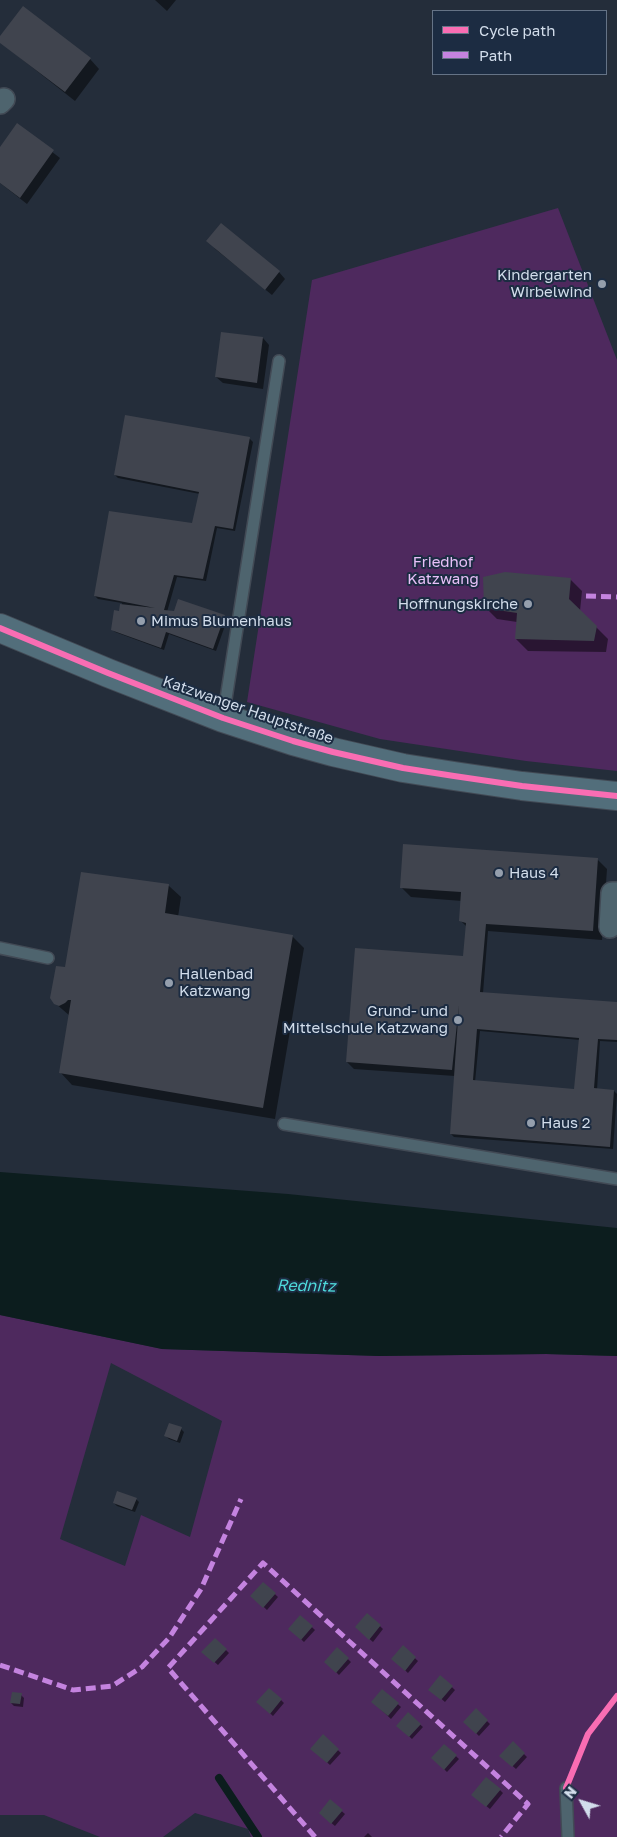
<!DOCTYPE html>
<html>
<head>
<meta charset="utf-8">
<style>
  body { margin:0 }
  #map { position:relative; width:617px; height:1837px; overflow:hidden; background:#242d3a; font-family:"Golos Text",sans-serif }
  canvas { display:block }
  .legend { position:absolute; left:432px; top:10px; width:175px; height:65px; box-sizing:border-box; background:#1c2c42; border:1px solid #657386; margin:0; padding:6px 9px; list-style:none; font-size:15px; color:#d2ddeb }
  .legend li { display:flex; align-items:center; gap:10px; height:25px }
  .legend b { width:25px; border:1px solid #657386 }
  .north { position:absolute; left:557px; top:1777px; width:50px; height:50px; -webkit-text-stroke:4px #1c2c42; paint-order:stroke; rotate:309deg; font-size:14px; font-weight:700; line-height:20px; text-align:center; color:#d2ddeb }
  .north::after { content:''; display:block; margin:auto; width:18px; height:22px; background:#d2ddeb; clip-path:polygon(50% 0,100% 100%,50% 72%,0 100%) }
</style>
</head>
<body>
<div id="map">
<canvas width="617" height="1837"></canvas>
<ul class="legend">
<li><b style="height:6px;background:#f96db3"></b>Cycle path</li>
<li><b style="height:6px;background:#c483df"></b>Path</li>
</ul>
<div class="north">N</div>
</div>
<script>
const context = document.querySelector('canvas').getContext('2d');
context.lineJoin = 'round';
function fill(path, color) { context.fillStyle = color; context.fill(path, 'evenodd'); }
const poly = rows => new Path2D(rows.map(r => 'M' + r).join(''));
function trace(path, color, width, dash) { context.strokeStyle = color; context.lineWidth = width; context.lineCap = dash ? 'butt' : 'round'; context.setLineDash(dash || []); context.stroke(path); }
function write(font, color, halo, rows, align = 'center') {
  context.font = font + ' "Golos Text",sans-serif'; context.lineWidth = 4; context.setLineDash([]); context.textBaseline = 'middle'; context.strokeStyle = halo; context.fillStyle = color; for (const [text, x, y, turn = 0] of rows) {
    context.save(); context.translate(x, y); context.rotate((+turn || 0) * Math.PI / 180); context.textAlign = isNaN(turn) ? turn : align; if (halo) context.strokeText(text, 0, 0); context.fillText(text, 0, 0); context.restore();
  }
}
fill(poly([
  [558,208,617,360,617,771,526,761,380,739,247,702,312,280],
  [0,1315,162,1349,379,1356,546,1354,617,1356,617,1837,251,1837,248,1829,195,1813,163,1837,100,1837,44,1815,0,1815],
  [111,1363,222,1421,190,1537,141,1515,125,1566,60,1539]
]), '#4e295e');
fill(poly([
  [0,1172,288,1194,617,1228,617,1356,546,1354,379,1356,162,1349,0,1315]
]), '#0c1d1e');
fill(poly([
  [155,0,176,0,167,11],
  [23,8,90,59,99,69,75,101,0,42,0,38],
  [17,125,60,158,27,204,0,183,0,149],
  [214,248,279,272,285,279,272,295],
  [263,338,269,345,263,389,223,383,216,377],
  [126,416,250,439,253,442,235,531,217,528,206,581,177,577,167,612,224,616,227,620,216,651,169,634,164,650,115,632,112,629,120,613,122,603,98,599,95,596,193,524,200,494,118,478,115,475],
  [570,579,582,591,580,611,608,639,606,652,528,651,516,639,517,622,497,619,485,607],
  [597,859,607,869,602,940,488,931,483,993,617,1003,617,1042,600,1041,597,1090,614,1091,617,1094,613,1149,454,1137,451,1134,455,1076,354,1069,347,1062,464,959,467,927,461,921,462,901,411,897,401,887],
  [480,1031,580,1040,575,1090,475,1082],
  [82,874,169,886,181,897,178,917,292,936,304,948,275,1119,72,1085,61,1073,70,1016,55,1003,66,969],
  [181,1429,184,1432,180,1443,169,1439,166,1436],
  [136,1499,139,1502,135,1512,117,1506,114,1503],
  [264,1584,278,1597,267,1610,252,1596],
  [367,1614,383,1629,373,1642,359,1630],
  [301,1617,315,1630,304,1642,290,1629],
  [215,1639,229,1653,218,1665,203,1652],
  [403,1647,418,1661,408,1673,393,1659],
  [337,1649,351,1662,339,1675,326,1662],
  [441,1677,455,1690,445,1702,430,1689],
  [383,1691,401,1707,391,1719,376,1705],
  [21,1695,24,1698,23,1707,14,1706,11,1703],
  [281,1700,284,1703,273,1716,261,1705],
  [476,1710,490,1724,479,1736,465,1722],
  [408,1714,423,1727,412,1739,398,1726],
  [323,1736,341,1753,330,1765,312,1749],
  [513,1743,527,1757,516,1769,501,1756],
  [445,1746,459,1759,447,1772,433,1758],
  [500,1790,503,1793,490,1809,476,1798],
  [330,1801,345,1814,335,1826,323,1816],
  [368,1833,372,1837,364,1837]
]), '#0007');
trace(poly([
  [219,1778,258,1837]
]), '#0c1d1e', 8);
fill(poly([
  [23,6,91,58,65,92,0,43,0,36],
  [17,123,54,150,20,198,0,183,0,147],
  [221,223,280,271,265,290,206,241],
  [221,332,263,337,257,383,215,377],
  [125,415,250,437,233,529,215,526,203,579,174,575,164,610,174,611,178,599,225,615,213,649,166,632,161,648,111,630,114,610,119,611,120,604,155,608,94,596,109,511,192,523,199,492,114,475],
  [505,572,571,578,569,599,597,626,594,641,515,639,517,613,484,608,483,577],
  [403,844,598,858,593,931,486,924,480,992,617,1002,617,1040,598,1039,594,1088,614,1090,610,1147,450,1134,459,1005,452,1070,346,1062,355,948,463,956,466,923,459,921,461,892,400,888],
  [477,1029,579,1038,574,1089,473,1080],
  [81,872,169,884,165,913,293,935,263,1108,59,1073,71,1000,68,1000,65,1003,59,1006,54,1004,50,998,56,966,65,967],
  [169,1423,182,1427,177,1441,164,1436],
  [117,1491,137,1498,132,1510,113,1503],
  [263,1582,276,1593,263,1608,250,1596],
  [367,1613,381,1625,369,1640,355,1627],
  [300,1615,313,1626,301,1640,288,1629],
  [215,1638,227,1649,214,1663,201,1652],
  [403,1645,416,1657,405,1671,391,1659],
  [337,1647,349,1658,336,1673,324,1662],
  [440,1675,453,1686,441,1700,428,1690],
  [269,1688,282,1699,270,1714,256,1702],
  [382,1689,399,1703,388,1716,371,1702],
  [12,1692,22,1693,20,1704,10,1703],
  [476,1708,488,1720,476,1734,463,1722],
  [408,1712,421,1724,409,1737,396,1726],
  [323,1734,339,1749,327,1763,310,1749],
  [513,1741,525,1753,512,1767,499,1756],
  [444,1744,457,1755,444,1770,431,1758],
  [486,1777,501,1789,486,1807,471,1795],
  [330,1799,343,1810,331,1824,319,1813]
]), '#40444e');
const service = poly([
  [223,718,279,361],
  [0,948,48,958],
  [284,1124,617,1179],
  [566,1788,568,1837]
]);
const minor = poly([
  [0,103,4,99],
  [610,927,612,893,617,893]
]);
const secondary = poly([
  [0,628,108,673,223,718,293,741,333,752,403,768,454,776,522,786,617,796]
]);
trace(service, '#424a55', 14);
trace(minor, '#424a55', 24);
trace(secondary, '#424a55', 30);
trace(service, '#4e646e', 11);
trace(minor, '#4e646e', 21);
trace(secondary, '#526e7b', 28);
trace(poly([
  [586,596,617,597],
  [0,1665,73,1690,112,1686,142,1667,169,1638,201,1589,241,1499],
  [315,1837,168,1668,263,1563,528,1804,501,1837]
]), '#c483df', 5, [10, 5]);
trace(poly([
  [0,628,108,673,223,718,293,741,333,752,403,768,454,776,522,786,617,796],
  [566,1788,588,1734,617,1696]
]), '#f96db3', 6);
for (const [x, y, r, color] of [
  [602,284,5,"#959fad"],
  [528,604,5,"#959fad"],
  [141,621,5,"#959fad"],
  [499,873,5,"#959fad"],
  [169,983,5,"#959fad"],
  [458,1020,5,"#959fad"],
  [531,1123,5,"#959fad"]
]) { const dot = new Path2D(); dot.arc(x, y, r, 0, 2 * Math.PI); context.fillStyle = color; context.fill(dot); trace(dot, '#1c2c42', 2); }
write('15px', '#d2ddeb', '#1c2c42', [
  ["Kindergarten",592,275,"right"],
  ["Wirbelwind",592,292,"right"],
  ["Hoffnungskirche",518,604,"right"],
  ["Mimus Blumenhaus",151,621],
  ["Haus 4",509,873],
  ["Hallenbad",179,974],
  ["Katzwang",179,991],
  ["Grund- und",448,1011,"right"],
  ["Mittelschule Katzwang",448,1028,"right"],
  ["Haus 2",541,1123]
], 'left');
write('15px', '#e8c0f8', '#1c2c42', [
  ["Friedhof",443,562],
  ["Katzwang",443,579]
]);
write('15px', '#d2ddeb', '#1c2c42', [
  ["Katzwanger Hauptstraße",248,710,19]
]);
write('italic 16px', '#4ed9da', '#1c2c42', [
  ["Rednitz",306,1286,1]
]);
</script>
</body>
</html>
